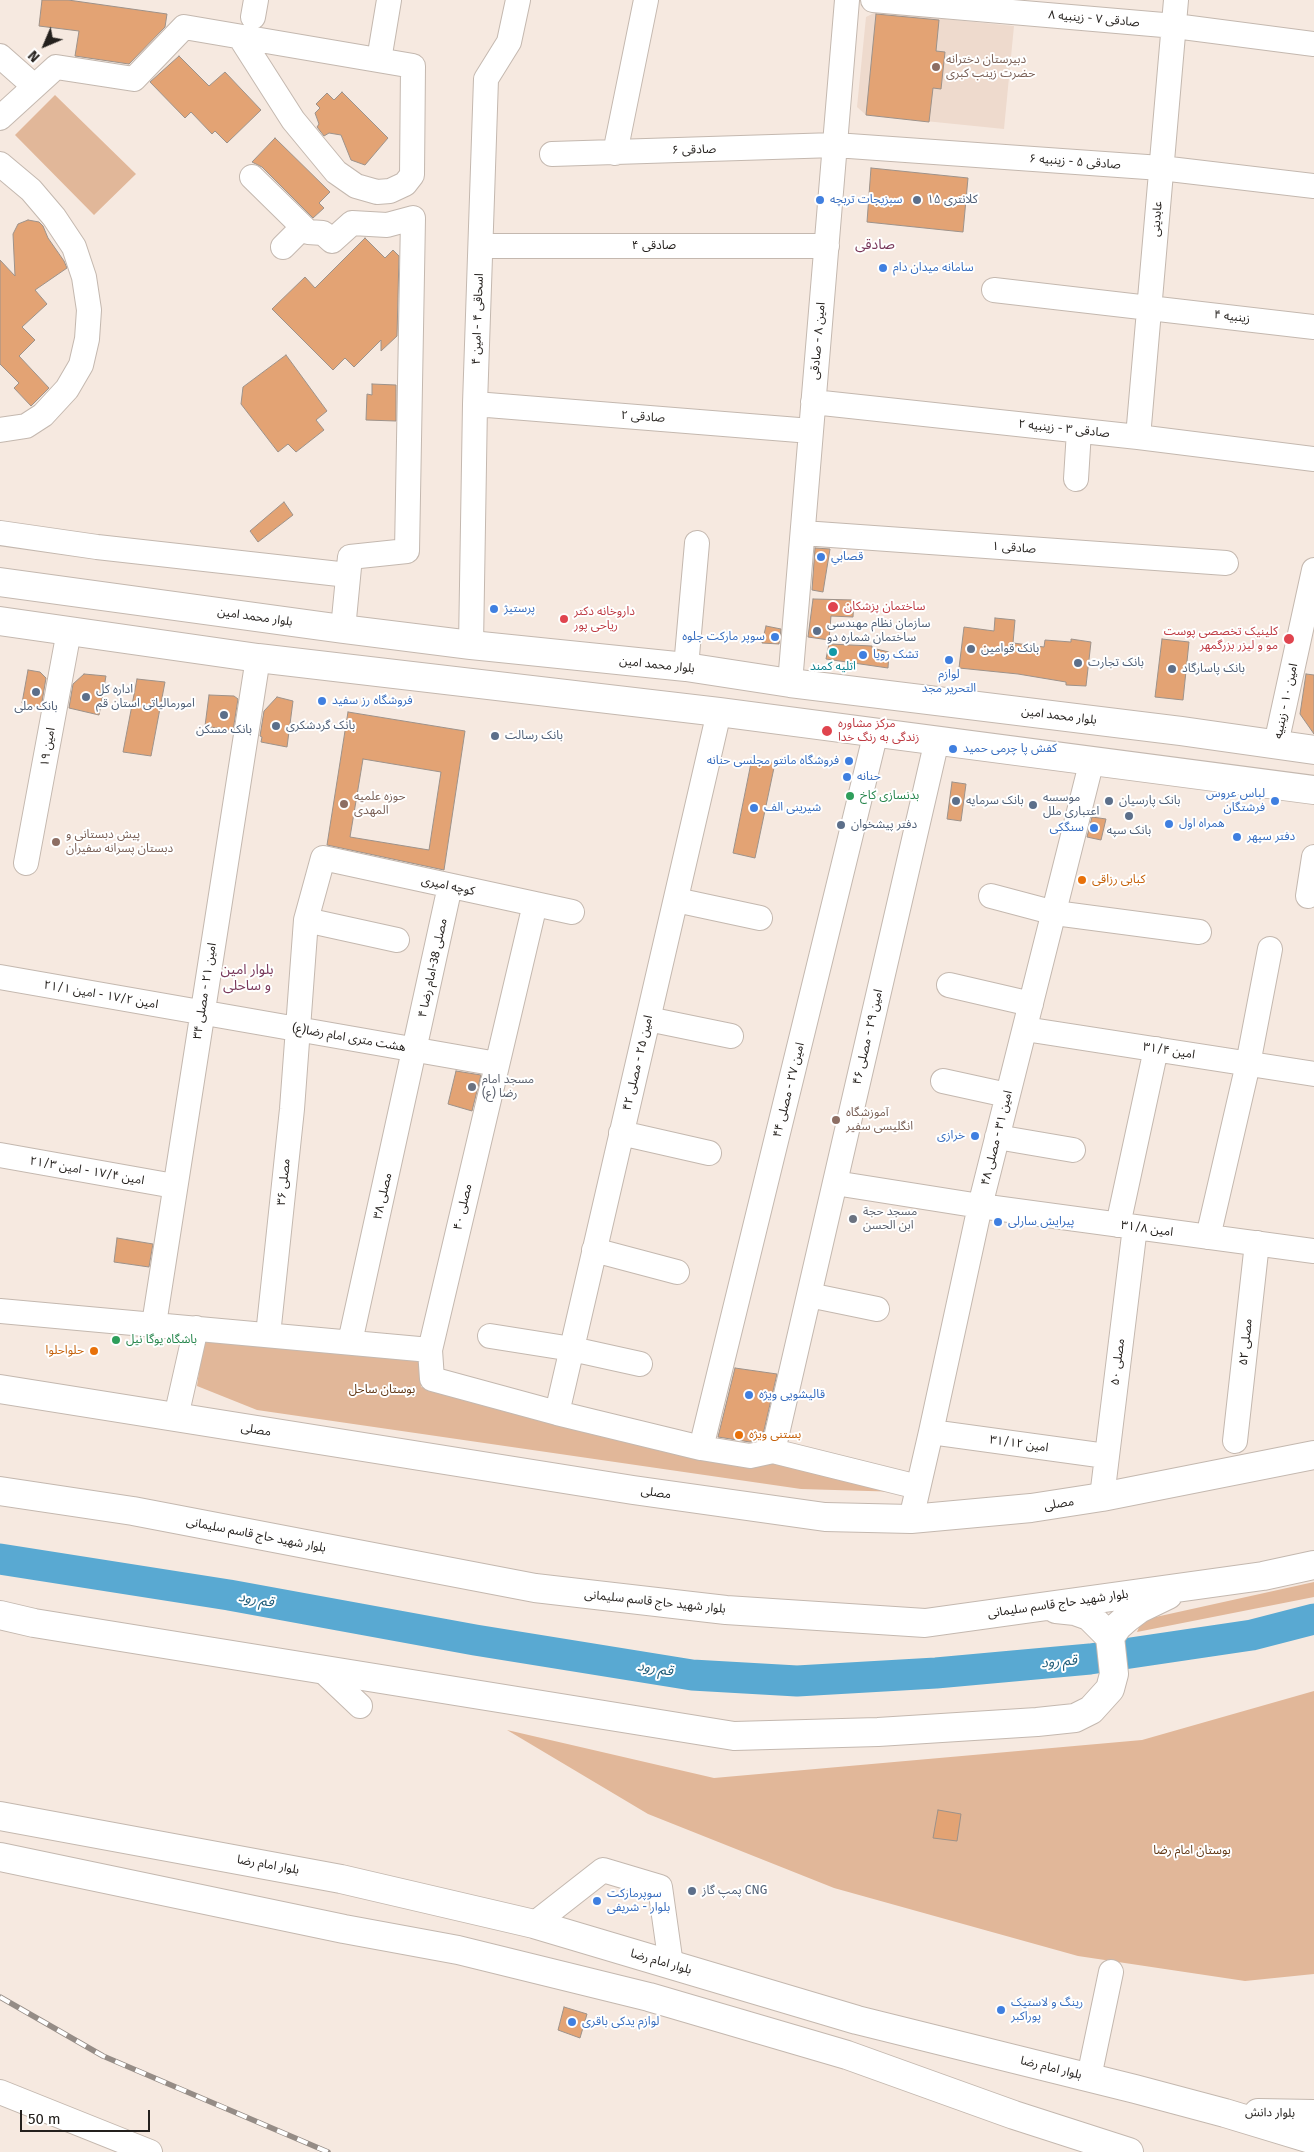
<!DOCTYPE html>
<html>
<head>
<meta charset="utf-8">
<style>
  body { margin:0 }
  #map { position:relative; width:1314px; height:2152px; overflow:hidden; background:#f6e9e0; font-family:"Fira Sans",sans-serif }
  canvas { display:block }
  .north { position:absolute; left:20px; top:20px; width:50px; height:50px; -webkit-text-stroke:4px #fff; paint-order:stroke; rotate:225deg; font-size:14px; font-weight:700; line-height:20px; text-align:center; color:#24201d }
  .north::after { content:''; display:block; margin:auto; width:18px; height:22px; background:#24201d; clip-path:polygon(50% 0,100% 100%,50% 72%,0 100%) }
  .scale { position:absolute; left:20px; top:2110px; width:130px; height:22px; box-sizing:border-box; border:2px solid #24201d; border-top:0; padding-left:6px; font-size:15px; line-height:18px; white-space:nowrap; color:#24201d; -webkit-text-stroke:4px #fff; paint-order:stroke }
</style>
</head>
<body>
<div id="map">
<canvas width="1314" height="2152"></canvas>
<div class="north">N</div>
<div class="scale">50 m</div>
</div>
<script>
const context = document.querySelector('canvas').getContext('2d');
context.lineJoin = 'round';
function fill(path, color) { context.fillStyle = color; context.fill(path, 'evenodd'); }
const poly = rows => new Path2D(rows.map(r => 'M' + r).join(''));
function trace(path, color, width, dash) { context.strokeStyle = color; context.lineWidth = width; context.lineCap = dash ? 'butt' : 'round'; context.setLineDash(dash || []); context.stroke(path); }
function write(font, color, halo, rows, align = 'center') {
  context.font = font + ' "Fira Sans","Noto Sans Arabic",sans-serif'; context.lineWidth = 4; context.setLineDash([]); context.textBaseline = 'middle'; context.strokeStyle = halo; context.fillStyle = color; for (const [text, x, y, turn = 0] of rows) {
    context.save(); context.translate(x, y); context.rotate((+turn || 0) * Math.PI / 180); context.textAlign = isNaN(turn) ? turn : align; if (halo) context.strokeText(text, 0, 0); context.fillText(text, 0, 0); context.restore();
  }
}
fill(poly([
  [876,12,1014,26,1004,129,866,115,857,107,866,17]
]), '#eedacd');
fill(poly([
  [55,95,136,174,94,215,15,135],
  [203,1342,419,1354,421,1387,691,1452,781,1460,902,1492,801,1489,257,1410,197,1386],
  [1314,1582,1314,1597,1137,1632,1142,1620],
  [1314,1691,1314,1974,1245,1981,1078,1956,834,1888,648,1814,507,1730,714,1778,1142,1740]
]), '#e1b799');
trace(poly([
  [0,1559,229,1595,475,1640,692,1675,797,1681,936,1673,1090,1659,1252,1635,1314,1619]
]), '#59a9d2', 31);
const building = poly([
  [42,0,68,0,167,14,165,27,129,64,75,56,79,31,39,26,42,0],
  [876,14,939,20,936,51,945,52,941,89,933,88,929,122,866,115,876,14],
  [179,56,209,86,225,72,261,110,227,143,215,131,212,134,191,112,185,118,150,82,179,56],
  [342,92,388,138,365,165,351,160,341,135,329,133,324,136,317,127,319,124,315,113,320,108,316,104,327,93,334,100,342,92],
  [275,138,330,192,319,203,324,208,313,218,262,167,252,162,275,138],
  [871,168,968,178,963,232,867,222,871,168],
  [28,220,39,222,43,226,48,238,64,261,67,268,35,290,47,304,22,327,35,340,19,356,49,388,31,406,14,388,19,383,0,364,0,260,15,276,13,234,18,224,28,220],
  [365,238,385,258,393,250,399,256,397,336,381,351,381,340,354,367,345,358,333,370,272,309,305,277,315,288,365,238],
  [286,355,327,411,316,420,324,430,296,452,288,444,278,452,241,404,243,387,286,355],
  [372,384,396,385,396,421,366,420,367,394,372,395,372,384],
  [284,502,293,515,258,542,250,531,284,502],
  [815,548,830,549,823,592,812,590,815,548],
  [813,599,854,600,853,617,831,616,829,640,808,637,813,599],
  [995,618,1015,620,1013,643,1044,647,1045,640,1071,642,1071,639,1091,642,1086,686,1066,685,1066,682,1018,674,959,668,964,627,994,631,995,618],
  [766,626,781,629,779,644,762,643,766,626],
  [1162,639,1189,642,1183,700,1155,697,1162,639],
  [829,644,872,646,872,648,889,652,888,668,826,659,829,644],
  [28,670,40,672,46,678,41,708,22,703,28,670],
  [84,674,106,676,99,715,69,708,73,684,84,674],
  [1306,674,1314,675,1314,734,1300,714,1306,674],
  [137,679,165,682,151,756,123,752,137,679],
  [209,695,234,696,238,699,233,731,205,726,209,695],
  [277,697,293,701,287,747,261,742,262,737,260,736,264,711,277,697],
  [348,712,465,731,444,870,327,845,348,712],
  [363,759,441,772,429,850,350,837,363,759],
  [752,758,775,763,755,858,733,853,752,758],
  [952,782,966,784,961,821,947,819,952,782],
  [1092,817,1106,819,1101,840,1087,837,1092,817],
  [456,1071,481,1075,472,1111,448,1104,456,1071],
  [117,1238,153,1244,149,1267,114,1262,117,1238],
  [735,1368,777,1374,762,1439,750,1442,718,1437,735,1368],
  [938,1810,961,1814,957,1841,933,1838,938,1810],
  [564,2007,587,2014,580,2038,558,2030,564,2007]
]);
fill(building, '#e3a374');
trace(building, '#9d928a', 1);
const minor = poly([
  [873,0,1175,26,1314,44],
  [253,17,256,0],
  [0,56,34,86],
  [379,60,389,0],
  [0,118,56,67,134,79,184,27,413,66,412,175,405,184,390,191,377,192,356,186,336,172,293,120,240,37],
  [615,153,646,0],
  [552,154,835,145,1161,168,1314,186],
  [0,164,31,190,54,217,74,247,84,277,89,310,87,339,81,365,67,389,43,415,26,426,0,430],
  [252,177,308,232,323,233,332,241,352,223,387,225,413,218,407,551,350,557,343,629],
  [481,246,827,246],
  [283,247,303,227],
  [994,290,1314,327],
  [813,402,1138,437,1314,459],
  [475,404,811,431],
  [1138,437,1176,0],
  [1076,479,1079,431],
  [0,533,97,547,348,575],
  [803,533,1226,563],
  [471,645,475,404,486,79,509,42,518,0],
  [686,667,697,543],
  [790,683,847,0],
  [1276,744,1314,570],
  [26,863,69,631],
  [991,896,1055,913,1199,932],
  [1308,896,1314,857],
  [676,900,760,918],
  [306,920,397,940],
  [0,977,497,1064],
  [949,985,1031,1004],
  [648,1019,731,1036],
  [1025,1029,1314,1074],
  [943,1081,1007,1095],
  [621,1133,709,1153],
  [997,1137,1073,1150],
  [0,1155,174,1186],
  [835,1183,980,1206,1314,1251],
  [1118,1225,1156,1049],
  [1208,1237,1248,1064,1270,949],
  [594,1250,677,1272],
  [809,1295,877,1309],
  [0,1311,430,1350,432,1379,557,1413,701,1448,750,1456,773,1451,918,1487],
  [154,1324,258,658],
  [268,1335,292,1109,306,920,323,858,572,912],
  [490,1336,572,1349,640,1364],
  [350,1342,450,886],
  [430,1350,535,904],
  [557,1413,719,712],
  [176,1417,196,1328],
  [931,1432,1106,1456],
  [1235,1441,1257,1243],
  [701,1448,876,732],
  [773,1451,937,740],
  [1102,1497,1135,1227],
  [911,1519,931,1432,980,1206,1092,760],
  [322,1670,360,1706],
  [534,1924,603,1870,660,1887,671,1965],
  [1089,2077,1111,1972],
  [0,2092,150,2152]
]);
const major = poly([
  [0,582,343,629,471,645,686,667,790,683,1181,731,1314,750],
  [0,621,258,658,719,712,1314,790],
  [0,1389,633,1490,825,1517,911,1519,1031,1508,1102,1497,1314,1455],
  [0,1491,133,1511,535,1588,726,1610,925,1623,1263,1576,1314,1565],
  [0,1615,34,1623,734,1736,878,1732,1037,1722,1075,1718,1091,1710,1110,1689,1114,1674,1110,1637,1089,1616,1075,1611,1056,1609],
  [1110,1637,1118,1626,1127,1618,1139,1609,1168,1595],
  [0,1816,341,1879,534,1924,857,2020,1135,2089,1225,2113,1314,2140],
  [0,1857,344,1929,458,1950,649,1997,847,2055,1014,2115,1129,2152],
  [1258,2113,1314,2114]
]);
trace(minor, '#c4b8af', 26);
trace(major, '#c4b8af', 30);
trace(minor, '#fff', 24);
trace(major, '#fff', 28);
const rail = poly([
  [0,1997,103,2056,328,2152]
]);
trace(rail, '#958c86', 5.5);
trace(rail, '#fff', 4, [11]);
for (const [x, y, r, color] of [
  [936,67,5,"#8d6e63"],
  [820,200,5,"#3f7fe0"],
  [917,200,5,"#5c6f8a"],
  [883,268,5,"#3f7fe0"],
  [821,557,5,"#3f7fe0"],
  [833,607,6,"#e0444e"],
  [494,609,5,"#3f7fe0"],
  [564,619,5,"#e0444e"],
  [817,631,5,"#5c6f8a"],
  [775,637,5,"#3f7fe0"],
  [1289,639,6,"#e0444e"],
  [971,649,5,"#5c6f8a"],
  [833,652,5,"#0f9aa8"],
  [863,655,5,"#3f7fe0"],
  [949,660,5,"#3f7fe0"],
  [1078,663,5,"#5c6f8a"],
  [1172,669,5,"#5c6f8a"],
  [36,692,5,"#5c6f8a"],
  [86,697,5,"#5c6f8a"],
  [322,701,5,"#3f7fe0"],
  [224,715,5,"#5c6f8a"],
  [276,726,5,"#5c6f8a"],
  [827,731,6,"#e0444e"],
  [495,736,5,"#5c6f8a"],
  [953,749,5,"#3f7fe0"],
  [849,761,5,"#3f7fe0"],
  [847,777,5,"#3f7fe0"],
  [850,796,5,"#2e9e5b"],
  [956,801,5,"#5c6f8a"],
  [1109,801,5,"#5c6f8a"],
  [1275,801,5,"#3f7fe0"],
  [344,804,5,"#8d6e63"],
  [1033,805,5,"#5c6f8a"],
  [754,808,5,"#3f7fe0"],
  [1129,816,5,"#5c6f8a"],
  [1169,824,5,"#3f7fe0"],
  [841,825,5,"#5c6f8a"],
  [1094,828,5,"#3f7fe0"],
  [1237,837,5,"#3f7fe0"],
  [56,842,5,"#8d6e63"],
  [1082,880,5,"#e8710a"],
  [472,1087,5,"#6b7280"],
  [836,1120,5,"#8d6e63"],
  [975,1136,5,"#3f7fe0"],
  [853,1219,5,"#6b7280"],
  [998,1222,5,"#3f7fe0"],
  [116,1340,5,"#2e9e5b"],
  [94,1351,5,"#e8710a"],
  [749,1395,5,"#3f7fe0"],
  [739,1435,5,"#e8710a"],
  [692,1891,5,"#5c6f8a"],
  [597,1901,5,"#3f7fe0"],
  [1001,2010,5,"#3f7fe0"],
  [572,2022,5,"#3f7fe0"]
]) { const dot = new Path2D(); dot.arc(x, y, r, 0, 2 * Math.PI); context.fillStyle = color; context.fill(dot); trace(dot, '#fff', 2); }
write('12px', '#24201d', '#fff', [
  ["صادقی ۷ - زینبیه ۸",1094,19,5],
  ["صادقی ۶",694,150,-2],
  ["صادقی ۵ - زینبیه ۶",1075,162,4],
  ["عابدینی",1157,219,-86],
  ["صادقی ۴",654,246],
  ["زینبیه ۴",1232,317,7],
  ["اسحاقی ۴ - امین ۴",478,319,-88],
  ["امین ۸ - صادقی",818,341,-85],
  ["صادقی ۲",643,417,4],
  ["صادقی ۳ - زینبیه ۲",1064,429,6],
  ["صادقی ۱",1014,548,4],
  ["بلوار محمد امین",255,617,8],
  ["بلوار محمد امین",657,665,6],
  ["امین ۱۰ - زینبیه",1286,701,-78],
  ["بلوار محمد امین",1059,716,7],
  ["امین ۱۹",48,747,-80],
  ["کوچه امیری",448,886,12],
  ["مصلی 38-امام رضا ۴",433,968,-78],
  ["امین ۲۱ - مصلی ۳۴",205,991,-81],
  ["امین ۱۷/۲ - امین ۲۱/۱",101,995,10],
  ["امین ۲۹ - مصلی ۴۶",868,1037,-77],
  ["هشت متری امام رضا(ع)",349,1038,10],
  ["امین ۳۱/۴",1169,1051,9],
  ["امین ۲۵ - مصلی ۴۲",638,1063,-77],
  ["امین ۲۷ - مصلی ۴۴",789,1090,-76],
  ["امین ۳۱ - مصلی ۴۸",997,1138,-76],
  ["امین ۱۷/۴ - امین ۲۱/۳",87,1171,10],
  ["مصلی ۳۶",284,1182,-84],
  ["مصلی ۳۸",383,1196,-77],
  ["مصلی ۴۰",463,1207,-77],
  ["امین ۳۱/۸",1147,1229,8],
  ["مصلی ۵۲",1246,1342,-84],
  ["مصلی ۵۰",1118,1362,-83],
  ["مصلی",256,1430,9],
  ["امین ۳۱/۱۲",1019,1444,8],
  ["مصلی",656,1493,8],
  ["مصلی",1059,1504,-9],
  ["بلوار شهید حاج قاسم سلیمانی",256,1535,11],
  ["بلوار شهید حاج قاسم سلیمانی",655,1602,6],
  ["بلوار شهید حاج قاسم سلیمانی",1058,1604,-8],
  ["بلوار امام رضا",268,1865,10],
  ["بلوار امام رضا",661,1962,16],
  ["بلوار امام رضا",1051,2068,14],
  ["بلوار دانش",1270,2113,1]
]);
write('12px', '#785e54', '#fff', [
  ["دبیرستان دخترانه",946,60],
  ["حضرت زینب کبری",946,74],
  ["حوزه علمیه",354,797],
  ["المهدی",354,811],
  ["پیش دبستانی و",66,835],
  ["دبستان پسرانه سفیران",66,849],
  ["آموزشگاه",846,1113],
  ["انگلیسی سفیر",846,1127]
], 'left');
write('12px', '#366cbe', '#fff', [
  ["سبزیجات تربچه",830,200],
  ["سامانه میدان دام",893,268],
  ["قصابیِ",831,557],
  ["پرستیژ",504,609],
  ["سوپر مارکت جلوه",765,637,"right"],
  ["تشک رویا",873,655],
  ["لوازم",949,675,"center"],
  ["التحریر مجد",949,689,"center"],
  ["فروشگاه رز سفید",332,701],
  ["کفش پا چرمی حمید",963,749],
  ["فروشگاه مانتو مجلسی حنانه",839,761,"right"],
  ["حنانه",857,777],
  ["لباس عروس",1265,794,"right"],
  ["فرشتگان",1265,808,"right"],
  ["شیرینی الف",764,808],
  ["همراه اول",1179,824],
  ["سنگکی",1084,828,"right"],
  ["دفتر سپهر",1247,837],
  ["خرازی",965,1136,"right"],
  ["پیرایش سارلی",1008,1222],
  ["قالیشویی ویژه",759,1395],
  ["سوپرمارکت",607,1894],
  ["بلوار - شریفی",607,1908],
  ["رینگ و لاستیک",1011,2003],
  ["پوراکبر",1011,2017],
  ["لوازم یدکی باقری",582,2022]
], 'left');
write('12px', '#4e5e75', '#fff', [
  ["کلانتری ۱۵",927,200],
  ["سازمان نظام مهندسی",827,624],
  ["ساختمان شماره دو",827,638],
  ["بانک قوامین",981,649],
  ["بانک تجارت",1088,663],
  ["بانک پاسارگاد",1182,669],
  ["اداره کل",96,690],
  ["امورمالیاتی استان قم",96,704],
  ["بانک ملی",36,707,"center"],
  ["بانک گردشکری",286,726],
  ["بانک مسکن",224,730,"center"],
  ["بانک رسالت",505,736],
  ["موسسه",1043,798],
  ["اعتباری ملل",1043,812],
  ["بانک سرمایه",966,801],
  ["بانک پارسیان",1119,801],
  ["دفتر پیشخوان",851,825],
  ["بانک سپه",1129,831,"center"],
  ["پمپ گاز CNG",702,1891]
], 'left');
write('12px', '#be3a42', '#fff', [
  ["ساختمان پزشکان",844,607],
  ["داروخانه دکتر",574,612],
  ["ریاحی پور",574,626],
  ["کلینیک تخصصی پوست",1278,632,"right"],
  ["مو و لیزر بزرگمهر",1278,646,"right"],
  ["مرکز مشاوره",838,724],
  ["زندگی به رنگ خدا",838,738]
], 'left');
write('12px', '#0d838f', '#fff', [
  ["اتلیه کمند",833,667]
]);
write('12px', '#27864d', '#fff', [
  ["بدنسازی کاخ",860,796],
  ["باشگاه یوگا نیل",126,1340]
], 'left');
write('12px', '#c56008', '#fff', [
  ["کبابی رزاقی",1092,880],
  ["حلواحلوا",84,1351,"right"],
  ["بستنی ویژه",749,1435]
], 'left');
write('12px', '#5b616d', '#fff', [
  ["مسجد امام",482,1080],
  ["رضا (ع)",482,1094],
  ["مسجد حجة",863,1212],
  ["ابن الحسن",863,1226]
], 'left');
write('12px', '#613714', '#fff', [
  ["بوستان ساحل",382,1390],
  ["بوستان امام رضا",1192,1851]
]);
write('14px', '#79385a', '#fff', [
  ["صادقی",875,245],
  ["بلوار امین",247,970],
  ["و ساحلی",247,986]
]);
write('italic 14px', '#1d5b78', '#fff', [
  ["قم رود",256,1600,10],
  ["قم رود",1059,1662,-5],
  ["قم رود",655,1669,9]
]);
</script>
</body>
</html>
